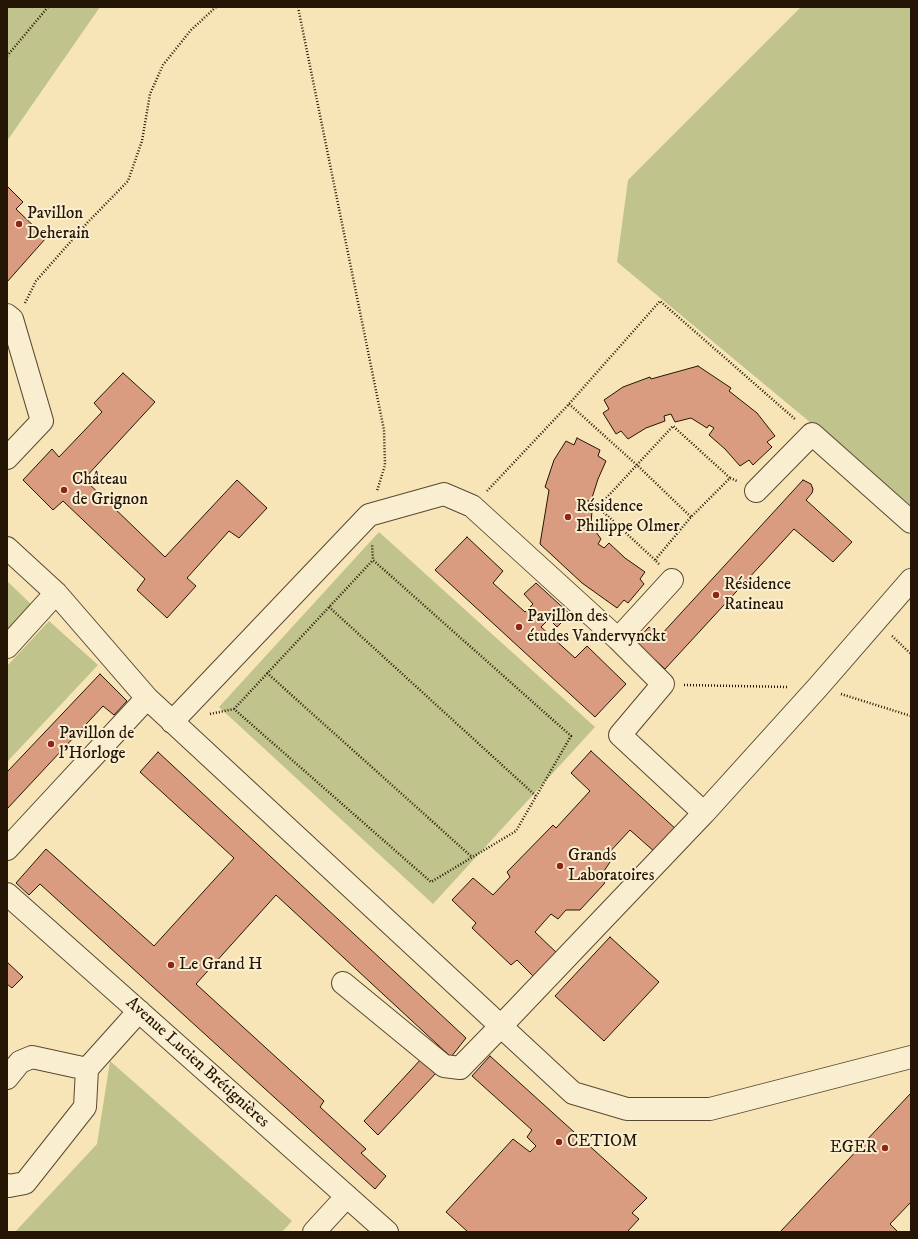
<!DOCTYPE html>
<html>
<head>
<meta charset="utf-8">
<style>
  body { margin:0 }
  #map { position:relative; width:918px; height:1239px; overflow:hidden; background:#f7e5b7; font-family:"IM FELL DW Pica",serif }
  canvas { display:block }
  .frame { position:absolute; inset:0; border:8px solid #251505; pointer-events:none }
</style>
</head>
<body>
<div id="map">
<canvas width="918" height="1239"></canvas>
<div class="frame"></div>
</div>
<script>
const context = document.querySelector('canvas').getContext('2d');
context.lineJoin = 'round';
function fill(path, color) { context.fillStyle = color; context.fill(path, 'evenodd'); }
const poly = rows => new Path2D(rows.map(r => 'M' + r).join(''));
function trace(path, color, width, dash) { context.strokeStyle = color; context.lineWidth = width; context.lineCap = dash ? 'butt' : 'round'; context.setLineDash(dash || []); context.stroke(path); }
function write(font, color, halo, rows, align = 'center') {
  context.font = font + ' "IM FELL DW Pica",serif'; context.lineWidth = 4; context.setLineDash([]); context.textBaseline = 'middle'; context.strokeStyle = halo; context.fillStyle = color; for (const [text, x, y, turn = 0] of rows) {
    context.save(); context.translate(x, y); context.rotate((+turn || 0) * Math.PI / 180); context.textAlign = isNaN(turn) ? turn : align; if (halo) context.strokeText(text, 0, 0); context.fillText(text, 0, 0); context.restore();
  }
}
fill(poly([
  [7,7,100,7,7,141],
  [801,7,911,7,911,506,617,262,628,180],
  [379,532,595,727,433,904,219,707],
  [7,581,33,606,7,634],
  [49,621,98,665,7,762,7,666],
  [110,1061,292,1221,282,1232,15,1232,97,1144]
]), '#c0c38c');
const building = poly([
  [7,186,23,202,16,209,46,238,7,282,7,186],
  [698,366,731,388,729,391,757,413,775,436,767,442,772,447,753,465,749,460,740,466,725,449,709,435,714,428,709,425,707,428,691,418,675,422,671,414,664,416,665,421,646,428,628,439,621,431,616,434,603,413,609,409,604,400,623,387,650,377,651,379,698,366],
  [123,373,155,402,84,479,165,557,237,480,267,508,239,538,229,531,187,578,196,586,167,618,137,590,145,579,63,501,53,510,23,480,52,449,59,457,102,412,94,403,123,373],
  [577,438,600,450,598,456,606,461,598,479,591,501,585,501,584,507,592,510,591,525,601,539,598,544,604,548,609,543,625,558,645,572,640,579,644,584,628,603,624,600,617,608,582,583,540,544,549,490,545,487,554,460,566,441,574,445,577,438],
  [803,480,811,484,813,489,812,493,806,500,852,542,833,562,794,529,665,669,635,642,649,627,660,636,803,480],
  [467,537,503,571,493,583,525,612,533,604,524,594,536,583,570,614,557,627,549,619,541,627,575,658,587,646,626,684,595,717,435,570,467,537],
  [100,674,127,701,114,715,103,706,7,809,7,772,100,674],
  [591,751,678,831,656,853,630,830,605,857,610,862,604,871,607,874,604,884,580,910,566,910,558,919,551,914,535,932,560,956,538,981,517,960,511,965,472,928,476,923,452,900,473,878,493,895,510,877,507,872,553,825,556,828,590,791,571,773,591,751],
  [158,752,466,1038,451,1057,276,895,196,984,324,1101,320,1107,366,1149,361,1153,386,1176,375,1189,40,884,29,895,16,883,46,849,154,946,234,858,140,772,158,752],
  [610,937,659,982,604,1041,555,996,610,937],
  [7,962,23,977,12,988,7,984,7,962],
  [490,1056,647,1198,632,1213,639,1219,627,1232,468,1232,446,1212,513,1139,530,1152,536,1146,527,1137,532,1130,472,1076,490,1056],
  [422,1058,437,1072,378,1135,364,1121,422,1058],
  [911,1093,911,1202,890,1224,898,1232,780,1232,911,1093]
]);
fill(building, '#da9c81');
trace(building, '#251505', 1);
const minor = poly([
  [7,315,12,319,42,421,7,458],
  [756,491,812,434,911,522],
  [7,548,56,593],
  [618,639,672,580],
  [7,647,56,593,147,698,573,1093,627,1109,710,1109,911,1057],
  [172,722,369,515,444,494,472,506,618,639,663,684,620,735,704,813],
  [7,849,147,698],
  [7,894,387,1232],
  [343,983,444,1066,460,1068,501,1026,704,813,818,687,911,580],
  [7,1078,20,1062,32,1057,87,1069],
  [7,1185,9,1186,25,1183,85,1107,87,1069,139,1011],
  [314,1232,347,1196]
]);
trace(minor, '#5a4932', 24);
trace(poly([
  [298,7,384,430,385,465,377,491],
  [7,56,48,7],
  [25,303,36,281,88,222,128,181,142,141,150,94,163,65,191,30,216,7],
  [569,404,637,465,691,517],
  [487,491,569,404,660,301,796,420],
  [655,560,598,507,673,426,730,478],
  [659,564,655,560,691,517,730,478,737,481],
  [329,607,536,796],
  [892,636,911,654],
  [267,673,472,857],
  [684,685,789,687],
  [841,694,911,716],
  [234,709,373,560],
  [210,714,234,709,431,882,516,831,571,736,373,560,372,544]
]), '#251505', 2.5, [1, 2]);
trace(minor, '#faeed0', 22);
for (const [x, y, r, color] of [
  [19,224,4,"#8f2418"],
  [64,490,4,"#8f2418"],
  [568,517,4,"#8f2418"],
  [716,595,4,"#8f2418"],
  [519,627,4,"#8f2418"],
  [51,744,4,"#8f2418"],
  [560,866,4,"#8f2418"],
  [171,965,4,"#8f2418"],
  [559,1142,4,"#8f2418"],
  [885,1148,4,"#8f2418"]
]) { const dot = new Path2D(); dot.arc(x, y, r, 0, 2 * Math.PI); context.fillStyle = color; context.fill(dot); trace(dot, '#faeed0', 1.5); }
write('17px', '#251505', '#faeed0', [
  ["Pavillon",27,214],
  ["Deherain",27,234],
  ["Château",72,480],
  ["de Grignon",72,500],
  ["Résidence",576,507],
  ["Philippe Olmer",576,527],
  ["Résidence",724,585],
  ["Ratineau",724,605],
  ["Pavillon des",527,617],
  ["études Vandervynckt",527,637],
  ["Pavillon de",59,734],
  ["l'Horloge",59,754],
  ["Grands",568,856],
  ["Laboratoires",568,876],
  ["Le Grand H",179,965],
  ["CETIOM",567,1142],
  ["EGER",877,1148,"right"]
], 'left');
write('17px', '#251505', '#faeed0', [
  ["Avenue Lucien Brétignières",197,1063,42]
]);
</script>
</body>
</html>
